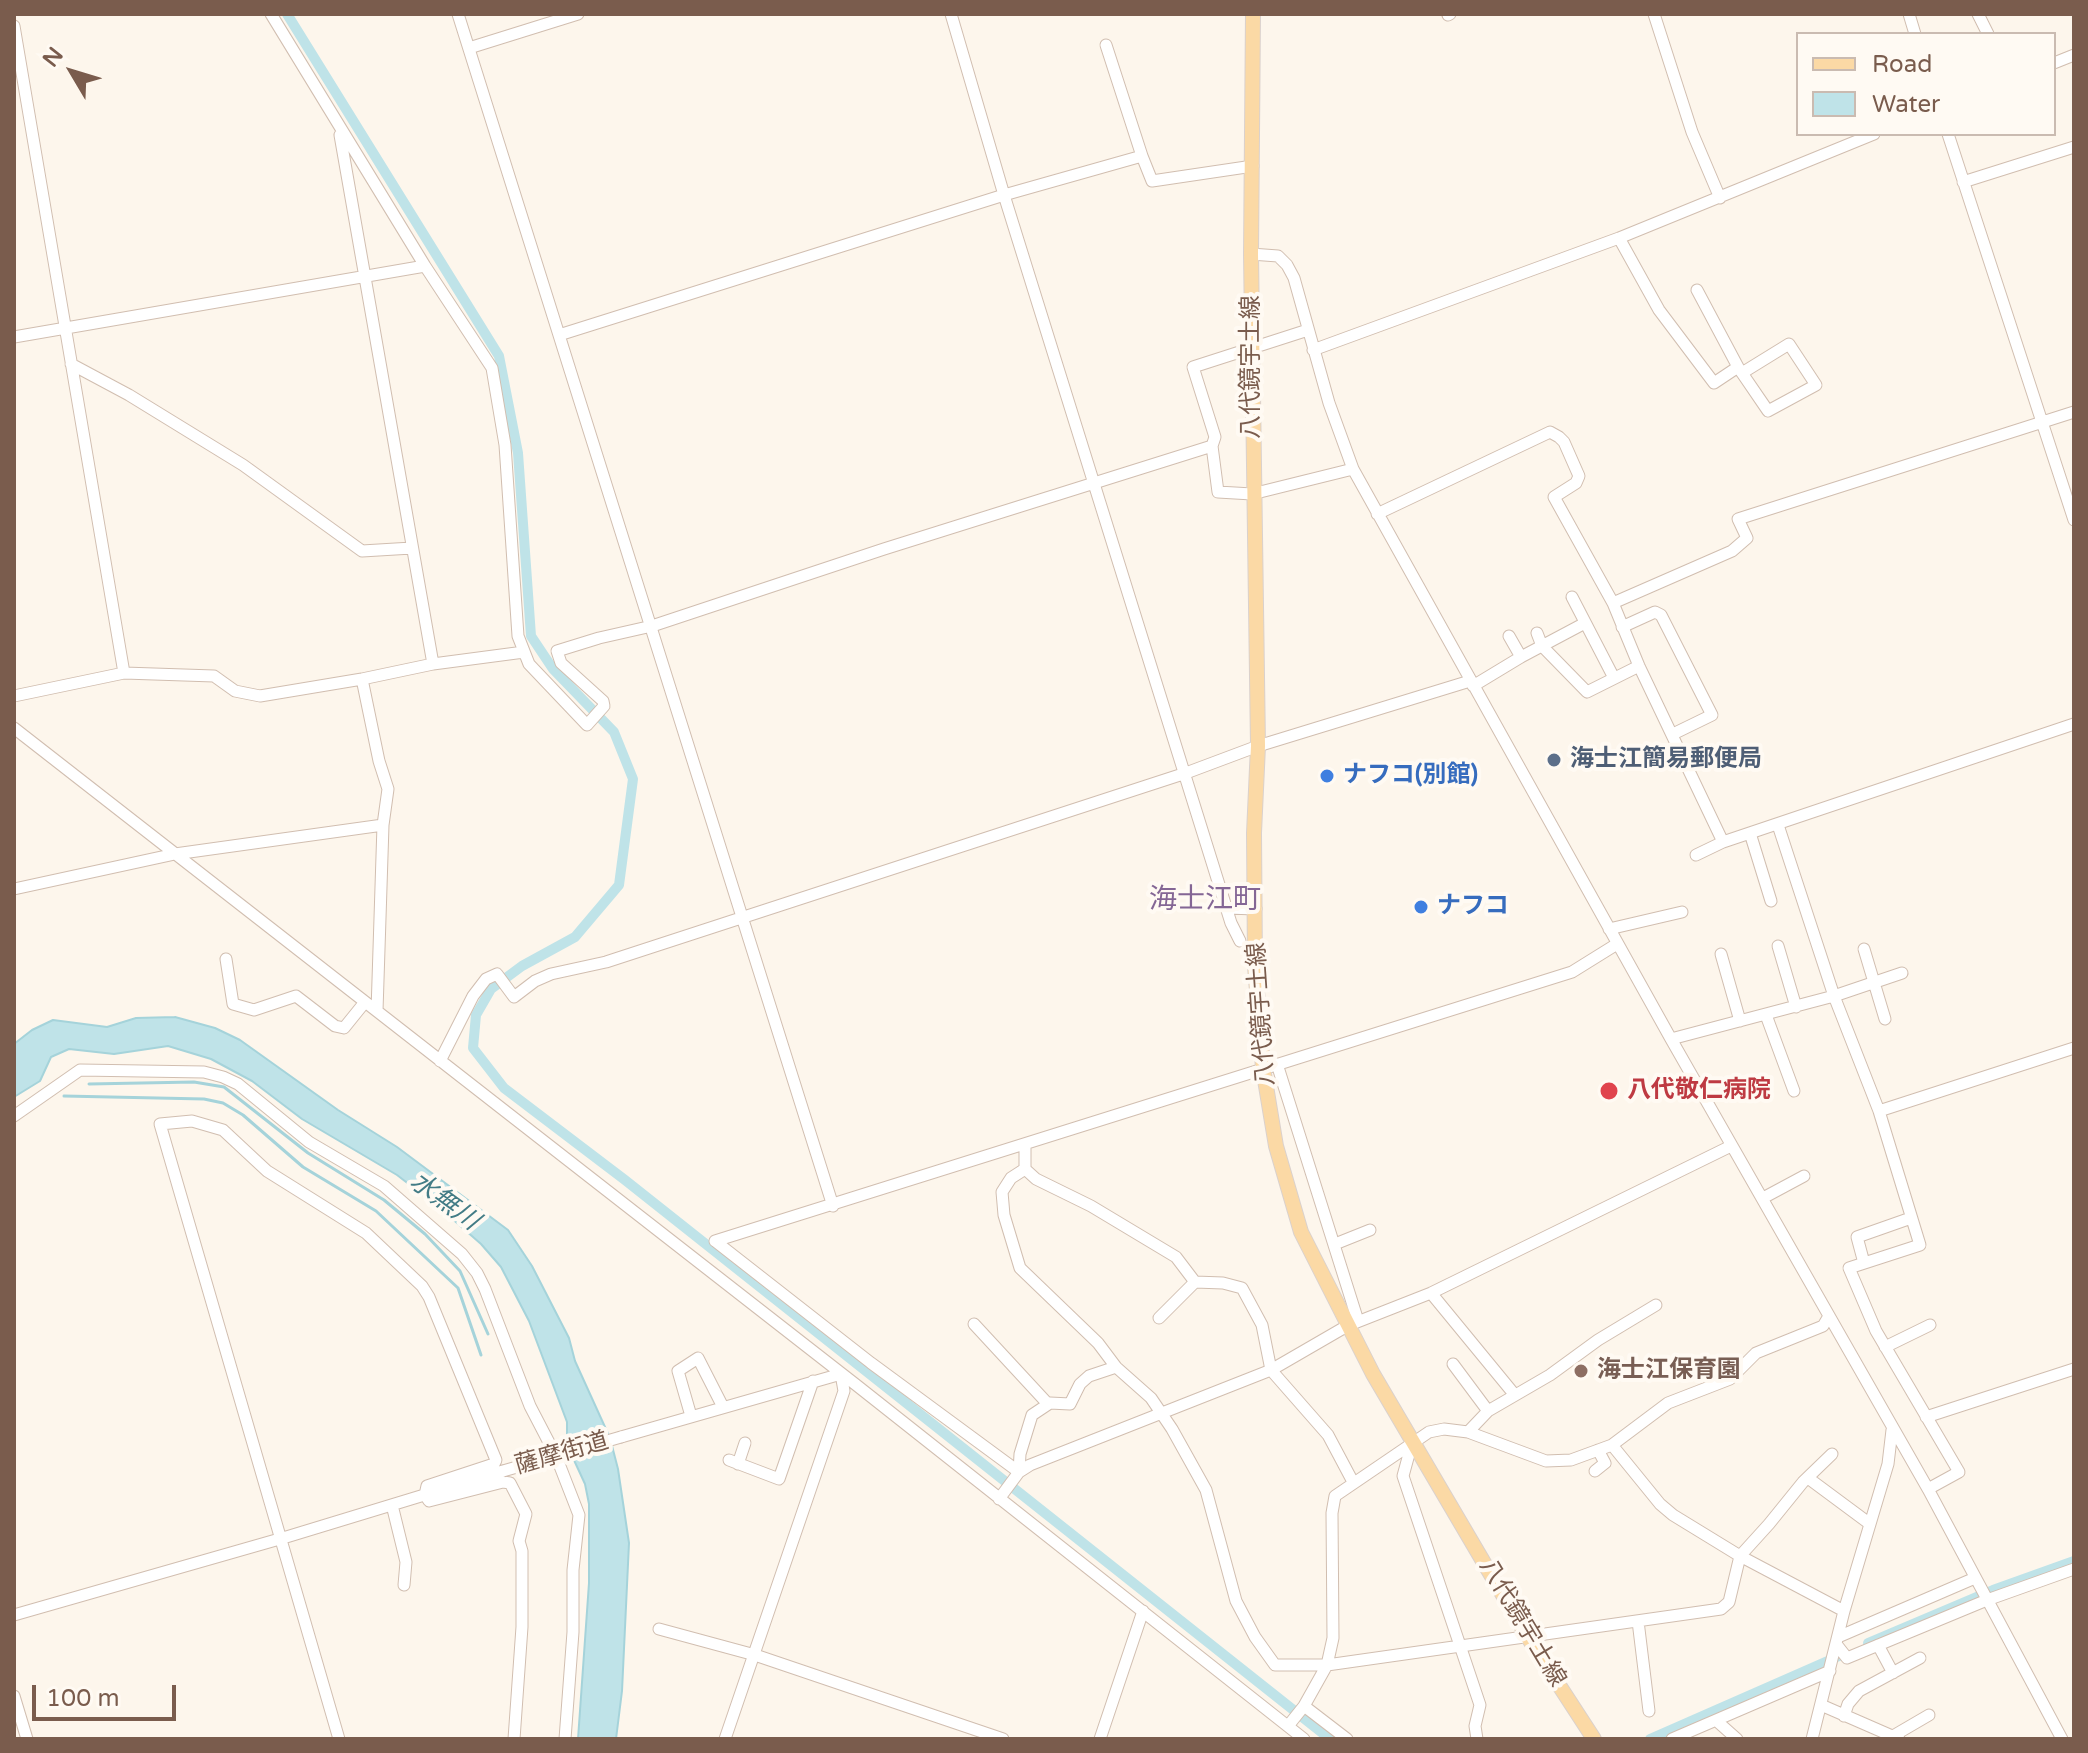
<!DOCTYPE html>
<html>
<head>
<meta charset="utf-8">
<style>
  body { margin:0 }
  #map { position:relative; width:2088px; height:1753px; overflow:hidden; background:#fdf6ec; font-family:"Varela Round",sans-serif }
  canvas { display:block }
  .frame { position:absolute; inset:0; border:16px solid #7a5c4d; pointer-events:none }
  .legend { position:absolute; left:1796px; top:32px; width:260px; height:104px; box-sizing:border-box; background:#fffaf3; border:2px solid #cabbb1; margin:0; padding:10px 14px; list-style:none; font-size:24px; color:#7a5c4d }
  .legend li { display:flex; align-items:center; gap:16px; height:40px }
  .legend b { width:40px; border:2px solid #cabbb1 }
  .north { position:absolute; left:32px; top:32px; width:80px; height:80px; -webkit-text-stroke:6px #fffaf3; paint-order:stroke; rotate:308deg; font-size:22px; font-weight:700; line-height:32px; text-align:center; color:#7a5c4d }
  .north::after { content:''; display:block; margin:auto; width:28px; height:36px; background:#7a5c4d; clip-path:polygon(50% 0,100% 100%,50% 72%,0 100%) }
  .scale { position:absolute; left:32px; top:1685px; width:144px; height:36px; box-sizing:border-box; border:4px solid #7a5c4d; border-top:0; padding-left:10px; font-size:24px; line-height:28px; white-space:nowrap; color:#7a5c4d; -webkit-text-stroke:6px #fffaf3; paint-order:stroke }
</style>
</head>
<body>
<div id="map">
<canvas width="2088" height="1753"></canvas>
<div class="frame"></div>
<ul class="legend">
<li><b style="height:10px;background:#fbd9a5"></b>Road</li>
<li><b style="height:22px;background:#bfe3e8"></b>Water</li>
</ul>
<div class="north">N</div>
<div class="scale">100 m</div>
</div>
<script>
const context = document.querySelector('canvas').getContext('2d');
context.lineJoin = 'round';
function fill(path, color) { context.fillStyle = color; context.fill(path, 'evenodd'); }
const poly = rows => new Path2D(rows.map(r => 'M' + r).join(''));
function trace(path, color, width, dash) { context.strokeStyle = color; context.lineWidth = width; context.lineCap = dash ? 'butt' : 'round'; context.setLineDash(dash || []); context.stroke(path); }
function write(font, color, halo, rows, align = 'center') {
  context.font = font + ' "Varela Round","Noto Sans JP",sans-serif'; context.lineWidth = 8; context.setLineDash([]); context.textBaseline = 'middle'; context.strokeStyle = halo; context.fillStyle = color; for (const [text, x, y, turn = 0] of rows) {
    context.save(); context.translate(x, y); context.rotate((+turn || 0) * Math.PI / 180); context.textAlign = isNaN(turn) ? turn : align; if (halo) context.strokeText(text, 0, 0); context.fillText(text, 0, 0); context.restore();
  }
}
const water = poly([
  [175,1017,215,1028,240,1040,338,1110,397,1147,508,1230,532,1266,569,1338,575,1361,610,1438,618,1469,629,1543,622,1691,616,1739,578,1739,589,1583,589,1504,585,1484,567,1445,567,1422,529,1321,501,1267,481,1244,441,1209,397,1175,302,1119,252,1081,211,1059,168,1046,114,1054,69,1049,51,1057,40,1081,14,1097,14,1044,32,1030,53,1020,107,1027,136,1018,175,1017]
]);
fill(water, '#bfe3e8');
trace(water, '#a5d3da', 2);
trace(poly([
  [89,1084,194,1082,224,1087,308,1153,384,1200,425,1234,460,1271,488,1334],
  [64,1096,204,1099,223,1103,243,1115,303,1167,376,1211,458,1288,481,1355]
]), '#a5d3da', 3);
trace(poly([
  [287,14,499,356,518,453,531,636,553,669,614,732,633,779,619,885,575,937,522,966,491,989,476,1015,473,1048,504,1088,625,1180,1330,1739],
  [1868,1643,1993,1590,2074,1561],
  [1650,1739,1839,1656]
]), '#bfe3e8', 10);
const minor = poly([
  [271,14,425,266,492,368,505,445,518,636,529,664,587,725,604,706,603,701,561,663,557,651,599,638,652,626,884,549,1212,446,1218,492,1252,494,1353,469],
  [458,14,833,1206],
  [951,14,1004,195,1231,923,1240,941],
  [1654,14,1692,132,1720,198],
  [1909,14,1915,34],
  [1978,14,1988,34],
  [1448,15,1450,14],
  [14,26,124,673],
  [1106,45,1142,156],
  [469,48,578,14],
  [2054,63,2074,55],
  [1948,134,2074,520],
  [340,135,433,664],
  [1963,182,2074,147],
  [1619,238,1659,310,1714,383,1738,367,1697,290],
  [1251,254,1278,256,1287,265,1294,278,1329,403,1353,469,1671,1039,1928,1489,2062,1739],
  [559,335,1004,195,1142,156,1152,181,1253,166],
  [14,337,425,266],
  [1313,350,1619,238,1874,134],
  [71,364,129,395,243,465,362,551,412,548],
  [1738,367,1742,373,1768,411,1816,385,1789,344,1742,373],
  [1212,446,1215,437,1193,367,1308,330],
  [1377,514,1550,432,1559,437,1564,442,1579,476,1576,483,1554,497,1613,603,1639,666,1723,842,2074,724],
  [1572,597,1614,678],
  [1613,603,1732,551,1747,538,1738,519,2074,412],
  [1622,627,1655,612,1661,615,1712,715,1673,734],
  [1537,633,1542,646,1587,692,1639,666],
  [1509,636,1521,657],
  [362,679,379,761,388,789,383,825,377,1011],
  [1473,686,1521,657,1585,623],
  [14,696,124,673,214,676,235,691,260,696,362,679,433,664,524,652],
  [14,728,855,1384,1304,1739],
  [1778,825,1834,996,1879,1111,1920,1245,1849,1268,1876,1331,1959,1472,1928,1489],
  [1750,833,1771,901],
  [1696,855,1723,842],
  [14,889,175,854,383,825],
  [1227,908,1256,909],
  [1609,929,1682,912],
  [1778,946,1796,1007],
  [1864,949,1885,1019],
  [1721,954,1740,1021],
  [226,959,233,1004,254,1010,296,996,335,1026,344,1028,365,1002],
  [1766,1015,1794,1091],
  [1671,1039,1834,996,1902,973],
  [440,1061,473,996,486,979,497,974,514,997,535,981,551,974,606,962,1186,773,1258,746,1470,681],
  [1277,1064,1358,1321],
  [1879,1111,2074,1048],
  [14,1116,80,1070,204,1072,223,1077,238,1084,309,1142,384,1186,462,1254,477,1273,485,1289,530,1406,556,1456,579,1515,573,1570,573,1632,565,1739],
  [1025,1169,1011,1178,1002,1192,1004,1215,1020,1268,1098,1343,1116,1367,1151,1398,1172,1429,1206,1490,1236,1601,1255,1637,1275,1665,1327,1665,1721,1609,1729,1602,1740,1556,1769,1524,1803,1482,1832,1454],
  [1025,1169,1036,1179,1091,1206,1176,1257,1195,1282,1223,1283,1242,1288,1262,1325,1271,1370,1328,1435,1353,1482],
  [1025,1169,1025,1145],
  [1763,1198,1804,1176],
  [715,1241,1572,972,1617,944],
  [715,1241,871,1363,1019,1472],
  [1335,1244,1370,1230],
  [1864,1263,1857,1237,1911,1218],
  [1431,1293,1514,1394],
  [1159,1318,1195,1282],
  [974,1324,1048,1404],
  [1885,1347,1930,1325],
  [1453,1364,1488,1411],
  [691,1416,678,1371,698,1358,723,1407],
  [1926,1417,2074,1369],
  [1468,1432,1488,1411,1550,1375,1598,1340,1656,1305],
  [621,1437,841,1374,844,1391,725,1739],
  [1412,1443,1403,1476,1480,1705,1475,1726,1477,1739],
  [1612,1445,1660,1504,1673,1515,1740,1556,1844,1611],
  [729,1460,779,1479,813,1381],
  [738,1464,745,1443],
  [1595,1471,1605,1463,1598,1450],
  [1019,1472,1020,1454,1032,1415,1050,1403,1070,1404,1080,1384,1089,1376,1116,1367],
  [1808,1478,1870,1524],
  [999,1499,1019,1472,1030,1465,1271,1370,1347,1326,1431,1293,1731,1146],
  [392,1505,406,1562,404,1585],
  [14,1615,283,1538,503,1471],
  [1638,1621,1649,1711],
  [659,1629,755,1655,1003,1739],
  [1838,1637,1975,1578],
  [1836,1644,1847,1658,1987,1600,2074,1569],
  [1878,1645,1893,1673],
  [14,1696,27,1739],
  [1821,1705,1899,1739],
  [1304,1706,1347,1739],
  [1844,1716,1848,1704,1859,1691,1920,1658],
  [1718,1720,1719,1723,1737,1739],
  [1288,1726,1304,1706,1327,1665,1333,1638,1332,1513,1335,1496,1429,1432,1444,1429,1468,1432,1546,1461,1571,1460,1612,1445,1668,1403,1730,1379,1756,1353,1823,1326,1829,1316],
  [1893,1736,1929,1715],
  [339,1739,160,1124,192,1121,223,1130,267,1171,366,1233,422,1286,429,1297,496,1460,494,1464,427,1486,425,1495,429,1501,503,1482,510,1483,526,1514,519,1541,522,1551,522,1627,514,1739],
  [1100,1739,1143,1611],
  [1672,1739,1830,1671],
  [1812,1739,1844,1611,1888,1464,1892,1430]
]);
const major = poly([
  [1253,14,1251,254,1258,746,1254,833,1255,966,1263,1068,1276,1146,1301,1232,1373,1374,1527,1636,1594,1739]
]);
trace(minor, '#d1beb0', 13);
trace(major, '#dad1cd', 16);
trace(minor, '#fff', 11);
trace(major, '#fbd9a5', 14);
const minorBridge = poly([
  [503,1471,621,1437]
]);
trace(minorBridge, '#d1beb0', 13, []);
trace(minorBridge, '#fff', 11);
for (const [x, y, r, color] of [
  [1554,760,8,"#5c6f8a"],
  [1327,776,8,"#3f7fe0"],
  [1421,907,8,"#3f7fe0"],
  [1609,1091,10,"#e0444e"],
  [1581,1371,8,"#8d6e63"]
]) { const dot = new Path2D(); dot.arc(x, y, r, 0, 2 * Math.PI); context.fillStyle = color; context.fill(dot); trace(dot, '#fffaf3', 3); }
write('24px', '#7a5c4d', '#fffaf3', [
  ["八代鏡宇土線",1252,367,-90],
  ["八代鏡宇土線",1262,1014,-94],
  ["薩摩街道",562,1454,-16],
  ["八代鏡宇土線",1522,1623,59]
]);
write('bold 24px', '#4e5e75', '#fffaf3', [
  ["海士江簡易郵便局",1570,760]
], 'left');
write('bold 24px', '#366cbe', '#fffaf3', [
  ["ナフコ(別館)",1343,776],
  ["ナフコ",1437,907]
], 'left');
write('bold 24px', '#be3a42', '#fffaf3', [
  ["八代敬仁病院",1627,1091]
], 'left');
write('bold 24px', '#785e54', '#fffaf3', [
  ["海士江保育園",1597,1371]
], 'left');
write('italic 26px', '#437c86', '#fffaf3', [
  ["水無川",444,1202,36]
]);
write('28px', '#846695', '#fffaf3', [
  ["海士江町",1205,901]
]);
</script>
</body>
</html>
